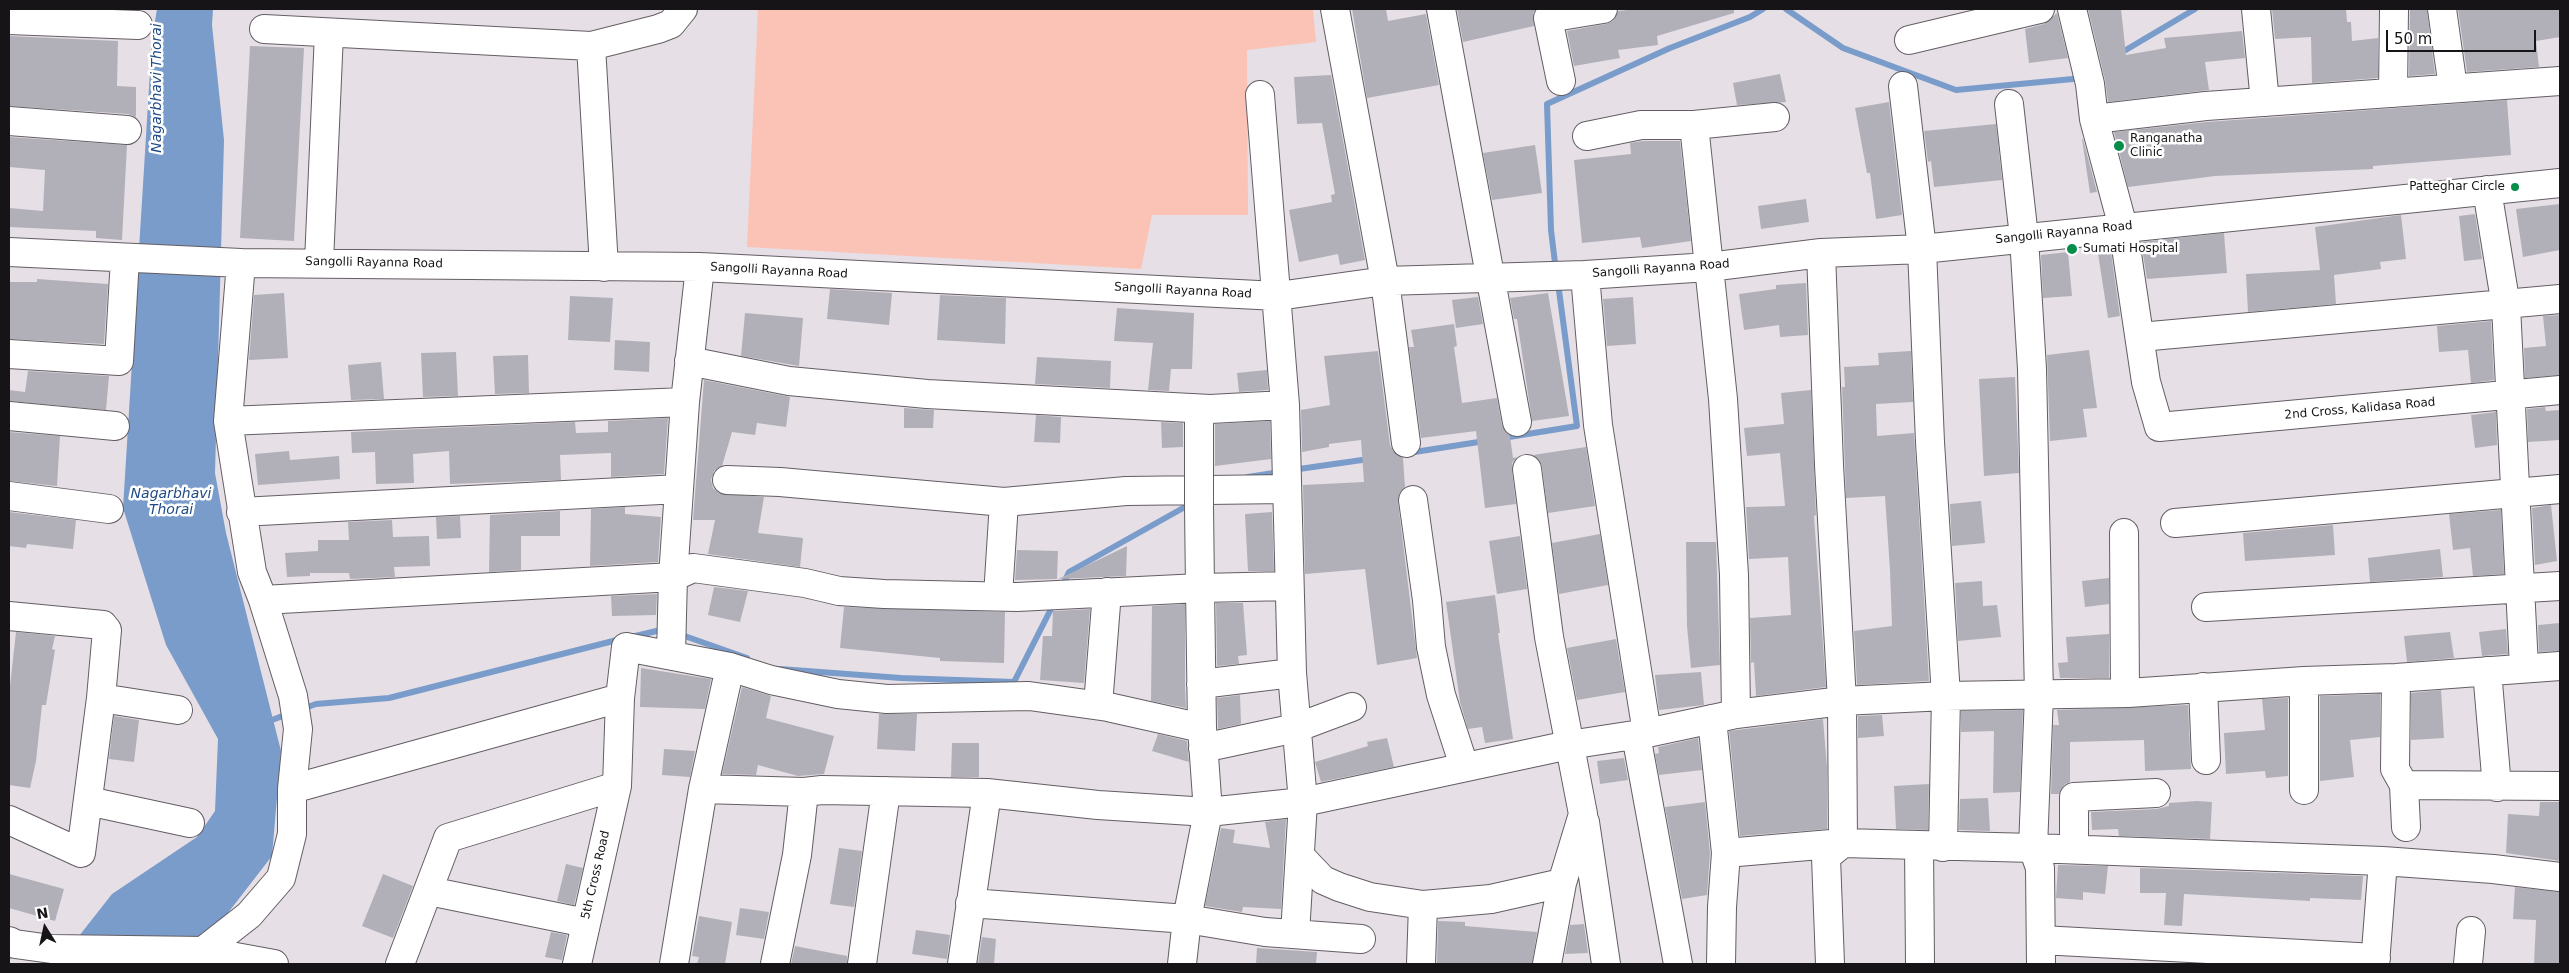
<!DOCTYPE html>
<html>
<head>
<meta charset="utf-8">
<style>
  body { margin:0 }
  #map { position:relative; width:2569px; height:973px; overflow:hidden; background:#e6dfe6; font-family:"DejaVu Sans",sans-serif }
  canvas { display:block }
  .frame { position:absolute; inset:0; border:10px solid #161416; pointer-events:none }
  .north { position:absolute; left:20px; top:903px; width:50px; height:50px; -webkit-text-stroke:4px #fff; paint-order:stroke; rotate:350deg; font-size:14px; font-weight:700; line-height:20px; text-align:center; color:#161416 }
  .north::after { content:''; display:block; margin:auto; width:18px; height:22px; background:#161416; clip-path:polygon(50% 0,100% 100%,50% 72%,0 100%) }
  .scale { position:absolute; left:2386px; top:30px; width:150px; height:22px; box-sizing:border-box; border:2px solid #161416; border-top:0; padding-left:6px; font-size:15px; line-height:18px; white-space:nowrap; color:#161416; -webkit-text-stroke:4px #fff; paint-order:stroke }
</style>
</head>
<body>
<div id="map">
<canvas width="2569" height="973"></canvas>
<div class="frame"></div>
<div class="north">N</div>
<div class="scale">50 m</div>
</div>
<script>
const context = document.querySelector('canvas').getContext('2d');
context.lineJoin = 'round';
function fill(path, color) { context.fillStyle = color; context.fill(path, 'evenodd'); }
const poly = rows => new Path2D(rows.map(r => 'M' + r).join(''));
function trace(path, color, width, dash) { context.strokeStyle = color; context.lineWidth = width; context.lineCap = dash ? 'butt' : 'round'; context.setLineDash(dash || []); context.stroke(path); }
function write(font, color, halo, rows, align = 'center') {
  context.font = font + ' "DejaVu Sans",sans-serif'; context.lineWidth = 5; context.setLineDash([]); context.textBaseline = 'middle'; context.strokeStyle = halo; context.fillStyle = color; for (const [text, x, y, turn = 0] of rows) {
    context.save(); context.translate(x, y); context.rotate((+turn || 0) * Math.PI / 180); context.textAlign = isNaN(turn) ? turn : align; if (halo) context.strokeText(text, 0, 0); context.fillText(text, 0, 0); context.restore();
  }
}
fill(poly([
  [758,9,1313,9,1316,42,1247,50,1248,215,1152,215,1141,269,747,247]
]), '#fbc3b5');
fill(poly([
  [157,9,213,9,212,25,224,140,215,473,226,533,281,751,272,856,217,927,176,964,57,964,112,894,197,837,215,811,218,739,166,645,123,508,152,39]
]), '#7a9cca');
trace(poly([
  [1786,9,1843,48,1956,90,2073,79,2081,74],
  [2119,54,2195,9],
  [1556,271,1551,230,1547,104,1670,48,1750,17,1763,9],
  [1503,438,1577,426,1558,283],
  [1389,456,1485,441],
  [1292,470,1369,459],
  [1248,477,1280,472],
  [1062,587,1069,572,1192,503],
  [679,634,747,658],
  [631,637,665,629],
  [780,669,901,678,1014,682,1054,603],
  [302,709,316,704,389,698,621,639],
  [267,722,290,713]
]), '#7a9cca', 6);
fill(poly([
  [1352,9,1386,9,1388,21,1426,14,1439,85,1367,98],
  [1457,9,1536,9,1533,13,1534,26,1463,42],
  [1637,9,1734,9,1734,13,1657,36,1658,45,1618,50,1620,58,1574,66,1567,31,1606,24,1613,21,1618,11],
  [2088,9,2121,9,2126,55,2166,48,2164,38,2242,31,2245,58,2205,62,2209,90,2108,102,2105,80],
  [2272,9,2346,9,2347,22,2351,22,2352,41,2378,38,2378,78,2312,83,2311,37,2275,39],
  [2410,9,2427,9,2435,74,2409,76],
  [2458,9,2560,9,2560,37,2536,41,2539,67,2467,72],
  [2057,13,2068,58,2029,63,2025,29,2044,24],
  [9,36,118,41,117,86,136,87,136,117,128,114,9,106],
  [250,46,304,48,294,241,240,238],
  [1780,74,1786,102,1737,105,1733,83],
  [1331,75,1365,260,1340,265,1338,254,1299,262,1289,210,1332,202,1331,195,1335,194,1322,123,1297,124,1294,77],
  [2507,100,2511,155,2373,166,2373,169,2215,176,2128,187,2114,132,2207,122],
  [1889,102,1902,215,1876,219,1870,173,1867,173,1855,108],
  [1996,124,2002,180,1934,187,1931,161,1928,162,1924,131],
  [9,137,127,145,122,240,96,238,96,231,9,227,9,208,43,211,45,170,9,167],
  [2082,139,2083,139,2097,192,2090,193],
  [1643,141,1680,141,1691,241,1642,248,1640,237,1582,243,1574,160,1631,154,1630,143],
  [1535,145,1542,193,1492,200,1483,153],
  [1806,199,1809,222,1761,229,1758,206],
  [2560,204,2560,250,2523,257,2516,209],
  [2475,214,2482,259,2464,261,2459,216],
  [2401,215,2406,259,2380,262,2381,269,2334,275,2336,304,2248,312,2246,274,2320,270,2315,227],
  [2224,233,2227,273,2147,279,2141,242],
  [2110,245,2120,316,2108,318,2097,247],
  [2068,252,2072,296,2043,298,2041,255],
  [37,279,108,284,104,344,9,339,9,282,37,282],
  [1806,283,1808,335,1780,337,1779,325,1744,330,1739,294,1776,289,1776,285],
  [830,289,892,293,889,325,827,319],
  [284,293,288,358,249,360,254,295],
  [1548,293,1569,416,1532,421,1517,319,1514,319,1510,298],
  [940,295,1006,298,1005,344,937,340],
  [570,296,613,298,610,342,568,340],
  [1478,297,1483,324,1456,328,1452,300],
  [1633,297,1636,344,1607,346,1603,299],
  [1117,308,1194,313,1192,369,1171,369,1169,391,1148,390,1153,343,1114,341],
  [745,313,803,318,799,366,741,356],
  [2560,315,2560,375,2525,378,2524,348,2546,346,2543,316],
  [2491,321,2494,380,2471,383,2468,350,2439,352,2437,326],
  [1454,324,1457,346,1454,347,1462,403,1497,398,1502,425,1510,436,1513,458,1517,457,1512,463,1512,471,1516,504,1485,508,1476,431,1421,438,1409,347,1414,347,1411,330],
  [615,340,650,342,649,372,614,370],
  [2089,350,2097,408,2083,409,2087,437,2050,441,2047,355],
  [1378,351,1390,445,1394,453,1403,458,1405,487,1399,494,1398,502,1417,658,1377,665,1365,569,1305,574,1303,485,1364,482,1361,440,1329,444,1329,447,1302,452,1301,410,1330,405,1324,356],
  [1911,351,1913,402,1876,404,1877,436,1914,433,1929,681,1857,685,1854,631,1892,626,1890,570,1885,496,1846,498,1842,387,1845,387,1844,367,1879,365,1878,353],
  [456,352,458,396,423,397,421,353],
  [528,355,529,393,495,394,493,356],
  [1037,357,1111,361,1110,388,1035,384],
  [381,362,384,399,351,400,348,365],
  [1267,370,1268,390,1239,392,1237,373],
  [28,371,109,376,106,410,9,401,9,390,25,392],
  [2015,377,2019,473,1984,476,1979,379],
  [704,380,790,397,786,427,757,423,755,435,732,432,722,466,714,471,711,480,713,488,719,493,764,497,758,533,803,538,800,567,708,554,715,520,693,520],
  [1811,390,1816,515,1814,516,1826,687,1756,696,1754,662,1751,663,1750,618,1791,615,1788,557,1749,559,1746,507,1785,506,1780,453,1747,456,1744,428,1784,424,1781,393],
  [2545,407,2546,411,2560,410,2560,440,2528,442,2527,409],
  [904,408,934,410,933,428,904,428],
  [2496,412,2497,445,2475,448,2471,415],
  [1036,415,1061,417,1060,443,1034,442],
  [668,418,664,474,611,477,611,453,560,455,561,480,450,484,449,451,413,454,414,483,376,484,375,452,352,453,351,432,575,422,576,433,608,432,608,421],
  [1270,421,1271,459,1215,466,1215,424],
  [1161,422,1183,423,1183,447,1162,448],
  [9,432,60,436,57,486,9,481],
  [1586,447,1595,506,1548,513,1542,466,1539,459,1533,455],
  [289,451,290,460,339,456,340,479,258,485,255,454],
  [1981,501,1985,543,1952,546,1950,504],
  [2551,505,2557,561,2535,565,2532,508],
  [625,507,625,514,661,517,658,562,590,566,591,509],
  [2501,510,2504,574,2473,576,2470,548,2453,550,2449,514],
  [560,511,560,536,521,536,521,570,489,572,490,515],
  [9,512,76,520,73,549,27,544,26,548,9,546],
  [1272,512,1274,571,1248,571,1245,514],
  [460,516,461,538,437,539,436,517],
  [392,520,393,537,429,536,430,566,394,567,395,577,350,579,349,573,310,573,310,576,287,577,285,553,318,551,318,540,349,540,348,522],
  [2333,525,2335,555,2245,561,2243,533],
  [1600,534,1608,585,1559,594,1552,543],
  [1520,536,1527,589,1497,594,1489,541],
  [1686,542,1716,542,1720,665,1691,668,1687,626],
  [1127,546,1126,576,1058,579,1067,575],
  [2440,549,2443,577,2370,582,2368,558],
  [1017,550,1058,551,1057,579,1015,580],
  [2109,578,2109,604,2085,607,2082,581],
  [1982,581,1983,606,1997,605,2001,637,1958,641,1955,583],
  [714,587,748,591,740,622,708,615],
  [657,594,656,615,612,616,611,596],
  [1495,595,1500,633,1498,633,1513,739,1485,743,1482,727,1468,729,1460,702,1446,602],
  [1216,603,1243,603,1247,655,1238,656,1239,664,1217,666],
  [1185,604,1185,685,1186,708,1151,701,1152,606],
  [844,607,1005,612,1004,663,940,661,940,658,840,648],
  [1090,609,1084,683,1040,680,1043,636,1052,636,1053,611],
  [2560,623,2560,651,2539,652,2538,625],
  [2506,629,2508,654,2482,656,2479,632],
  [16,632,55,636,52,649,55,650,46,705,42,705,36,761,30,788,9,785,9,695],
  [2450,632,2454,658,2407,662,2404,636],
  [2109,634,2109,678,2060,678,2058,663,2068,662,2066,637],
  [1616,639,1625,692,1577,700,1567,648],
  [641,668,711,679,705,709,640,707],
  [1701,672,1704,705,1659,710,1655,675],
  [742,687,771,696,766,718,834,736,824,774,798,776,758,765,756,775,722,774],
  [2441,690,2444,738,2411,740,2411,693],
  [2380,694,2380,737,2350,740,2354,777,2320,781,2320,696],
  [1240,695,1241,724,1218,729,1217,698],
  [2288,698,2288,776,2266,778,2265,771,2226,774,2224,733,2265,730,2262,699],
  [2188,705,2191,769,2145,771,2144,740,2070,742,2070,782,2065,784,2059,794,2051,794,2053,725,2059,725,2057,710],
  [2023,710,2020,792,1993,793,1994,731,1961,732,1961,711],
  [879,714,917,714,915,751,877,749],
  [1882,715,1884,736,1858,738,1858,716],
  [114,716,139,720,134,762,109,759],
  [1823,719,1827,768,1827,829,1740,836,1729,731],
  [1158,734,1187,741,1189,762,1152,751],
  [1387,738,1394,767,1321,782,1315,762,1368,746,1367,742],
  [1698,738,1702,770,1659,775,1655,754,1659,753,1658,747],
  [952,743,979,743,979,777,951,777],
  [664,749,695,751,690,777,662,775],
  [1624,758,1628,780,1600,784,1597,761],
  [1929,784,1928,830,1896,829,1894,786],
  [1988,798,1990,831,1959,830,1960,799],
  [2197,801,2212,802,2210,839,2119,836,2118,829,2092,830,2091,812,2157,809,2169,806,2169,803],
  [1705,802,1710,853,1707,895,1682,899,1665,807],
  [2540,802,2560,802,2560,861,2506,853,2508,814,2539,816],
  [1286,819,1281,909,1243,907,1242,912,1205,906,1221,828,1235,830,1233,843,1270,848,1265,822],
  [839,848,862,851,854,907,830,904],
  [566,864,583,868,574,905,557,901],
  [2058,865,2108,866,2105,894,2083,892,2083,900,2056,898],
  [2140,868,2363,876,2361,900,2310,898,2310,901,2184,894,2182,926,2164,925,2166,893,2140,893],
  [9,874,64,889,55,921,9,908],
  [383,874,413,886,393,938,362,926],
  [2515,887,2560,892,2560,964,2534,964,2536,920,2513,919],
  [740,908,769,912,764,939,736,935],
  [699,916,732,922,725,964,697,964,699,957,692,956],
  [1438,921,1465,922,1465,926,1537,932,1532,964,1437,964],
  [1584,924,1588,953,1565,954,1570,925],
  [916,930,950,935,947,959,912,954],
  [551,932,567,935,562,960,545,957],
  [982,937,996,939,994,964,978,964],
  [795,946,847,956,847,964,791,964],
  [1257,948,1317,952,1316,964,1256,964]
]), '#b1b0b8');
const minor = poly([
  [1335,9,1385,281,1406,443],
  [1441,9,1517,422],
  [2072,9,2090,84,2094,119,2123,227,2146,382,2159,427,2560,390],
  [2256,9,2265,102],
  [2442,9,2453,88],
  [9,20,138,25],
  [264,29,591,46,658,29,671,24,683,9],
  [1909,40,2040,9],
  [591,46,604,267],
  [1561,81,1548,18,1603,9],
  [1903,86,1922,249,1930,442,1946,696,1943,847],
  [2393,93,2394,9],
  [1260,95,1285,405,1292,673,1303,802,1295,934],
  [2009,104,2024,237,2032,369,2039,695,2033,848,2040,868,2041,964],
  [2094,119,2206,106,2560,81],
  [9,121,127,130],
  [1694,125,1775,117],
  [1587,136,1641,125,1694,125,1723,399,1734,575,1736,714],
  [2487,190,2506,306,2524,667],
  [9,252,241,263,700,267,1278,296,1385,281,1585,275,1709,267,1821,253,1922,249,2560,183],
  [1821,253,1829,465,1842,701,1843,843,1826,857,1830,964],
  [319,262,329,33],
  [1585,275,1598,425,1647,733],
  [2140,337,2560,299],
  [9,354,119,361,125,258],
  [689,361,789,381,927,394,1210,409,1285,405],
  [685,402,228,421,252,572,263,600,673,577,685,402,700,267],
  [1199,409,1199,474],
  [9,416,115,426],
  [228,421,241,263],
  [1527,469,1549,637,1583,814,1562,883,1547,964],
  [727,480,780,482,1004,502,1126,491,1287,489],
  [9,496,109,509],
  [1413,500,1427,600,1431,647,1441,695,1464,766],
  [1199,506,1200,588,1289,586],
  [241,512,679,489],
  [2175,523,2560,489],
  [2124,533,2125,693],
  [998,596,1004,502],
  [2206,607,2560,586],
  [9,616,103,625,107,630,101,698,81,853,9,820],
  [671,654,673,577,693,568,805,583,839,591,884,594,1017,597,1200,588,1202,728,1208,812,1187,919,1182,964],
  [2487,671,2497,787],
  [2396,678,2395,769,2404,785,2406,827],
  [2304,681,2304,790],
  [1201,684,1292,673],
  [2203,687,2206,760],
  [101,698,178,710],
  [1098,705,1107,592],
  [1712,719,1726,853,1722,907,1721,964],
  [1636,735,1678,964],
  [1203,748,1296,728,1352,707],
  [2404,785,2560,786],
  [292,789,620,698],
  [703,789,730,667,771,680,838,694,887,699,1029,696,1108,707,1202,728],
  [88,801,190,823],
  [1585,822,1606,964],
  [1919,846,1920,964],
  [2074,849,2074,797,2156,793],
  [1726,853,1843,843,2033,848,2383,861,2493,869,2560,877],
  [1301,857,1323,880,1339,887,1370,897,1423,905,1491,899,1562,883],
  [429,891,586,923],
  [970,903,1187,919,1265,932,1361,939],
  [2041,940,2376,958],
  [9,941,15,944,51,949,203,951,274,964],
  [203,951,249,915,281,878,292,834,292,789,298,729,293,696,263,600],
  [400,964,448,838,617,786],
  [577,964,617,786,620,698,626,647,730,667],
  [674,964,703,789,804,792],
  [775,964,797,855,804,792,822,790,987,793,1098,805,1208,812,1303,802,1569,745,1647,733,1736,714,1842,701,1946,696,2128,693,2304,681,2396,678,2560,666],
  [862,964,886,791],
  [962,964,987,793],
  [1421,964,1423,905],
  [2375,964,2383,861],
  [2468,964,2471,931]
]);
trace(minor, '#645e64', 30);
trace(minor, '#fff', 28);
const minorBridge = poly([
  [1199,506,1199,474]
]);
trace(minorBridge, '#645e64', 30, []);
trace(minorBridge, '#fff', 28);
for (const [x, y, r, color] of [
  [2119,146,6,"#058d4a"],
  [2515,187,5,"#058d4a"],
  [2072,249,6,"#058d4a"]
]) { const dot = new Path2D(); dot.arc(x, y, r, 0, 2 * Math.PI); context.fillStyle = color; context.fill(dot); trace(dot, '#fff', 2); }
write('12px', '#161416', '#fff', [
  ["Ranganatha",2130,139],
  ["Clinic",2130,153],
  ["Patteghar Circle",2505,187,"right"],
  ["Sumati Hospital",2083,249]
], 'left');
write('12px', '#161416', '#fff', [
  ["Sangolli Rayanna Road",2064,233,-6],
  ["Sangolli Rayanna Road",374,263,1],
  ["Sangolli Rayanna Road",1661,269,-4],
  ["Sangolli Rayanna Road",779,271,3],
  ["Sangolli Rayanna Road",1183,291,3],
  ["2nd Cross, Kalidasa Road",2360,409,-5],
  ["5th Cross Road",596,875,-77]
]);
write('italic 14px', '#1f4b85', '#fff', [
  ["Nagarbhavi Thorai",157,88,-90],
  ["Nagarbhavi",171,494],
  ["Thorai",171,510]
]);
</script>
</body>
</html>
